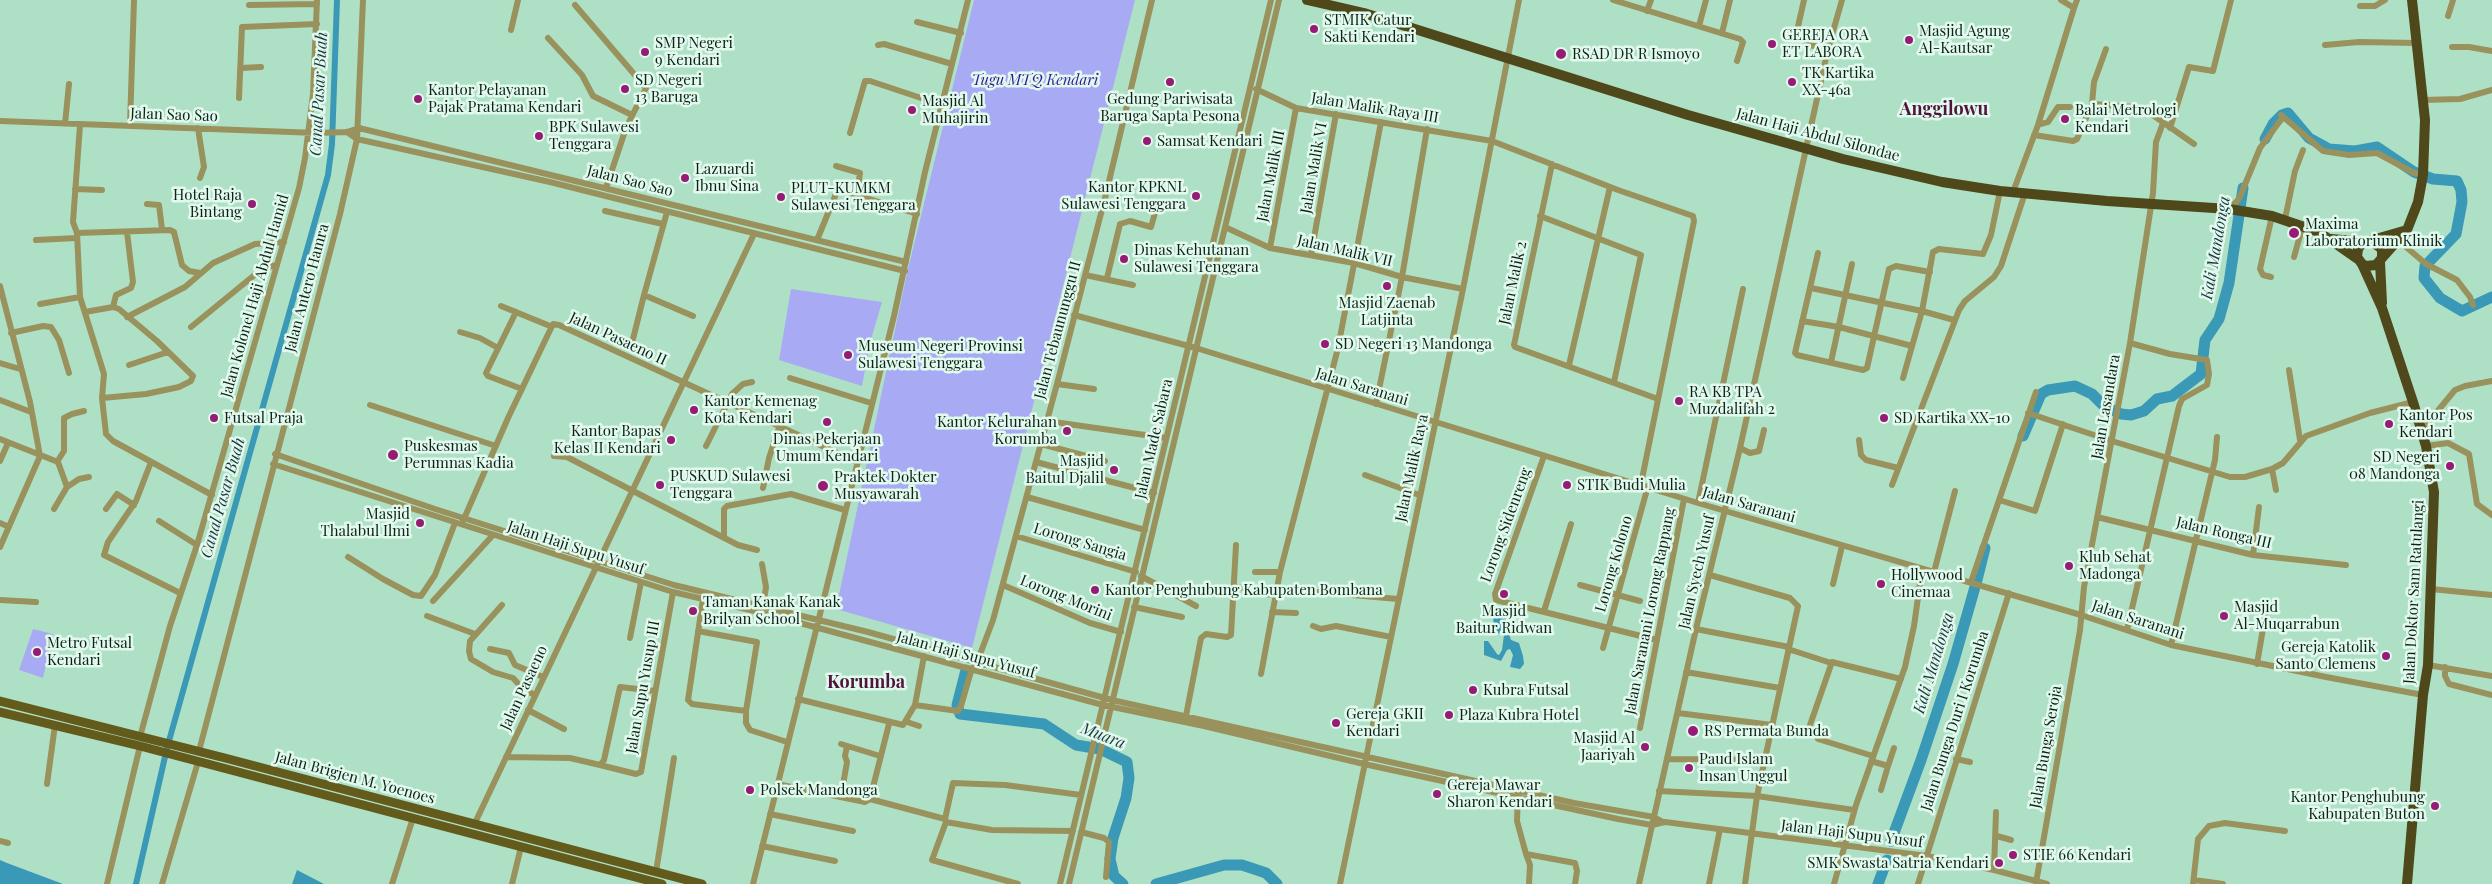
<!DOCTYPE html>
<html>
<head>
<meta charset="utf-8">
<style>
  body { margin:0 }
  canvas { display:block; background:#aee0c6 }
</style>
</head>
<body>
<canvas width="2492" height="884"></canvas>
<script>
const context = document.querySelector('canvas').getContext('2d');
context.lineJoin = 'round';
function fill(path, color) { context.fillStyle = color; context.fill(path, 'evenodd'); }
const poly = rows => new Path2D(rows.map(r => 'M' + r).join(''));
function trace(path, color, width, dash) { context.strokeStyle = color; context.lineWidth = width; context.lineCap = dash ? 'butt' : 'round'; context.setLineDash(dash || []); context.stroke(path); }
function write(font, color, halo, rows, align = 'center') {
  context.font = font + ' "Playfair Display",serif'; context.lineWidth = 5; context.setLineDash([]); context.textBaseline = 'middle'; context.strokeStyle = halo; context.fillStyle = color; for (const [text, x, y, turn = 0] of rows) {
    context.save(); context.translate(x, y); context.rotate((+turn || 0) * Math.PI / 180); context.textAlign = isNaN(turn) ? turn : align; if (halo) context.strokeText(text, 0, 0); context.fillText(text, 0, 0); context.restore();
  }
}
fill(poly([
  [974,0,1135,0,972,648,836,609,907,273],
  [791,289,882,302,870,343,862,386,779,360],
  [33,629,53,634,43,678,19,670]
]), '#a8abf3');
fill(poly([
  [1502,610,1513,620,1509,623,1508,631,1511,640,1519,643,1523,656,1524,664,1520,669,1510,667,1513,655,1510,649,1507,650,1501,661,1484,655,1484,641,1488,641,1497,654,1499,655,1502,650,1504,635,1494,632,1490,634,1495,628,1493,619],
  [0,860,7,863,63,884,0,884],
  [297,870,324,884,292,884]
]), '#3a99b6');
trace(poly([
  [136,884,167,748,328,175,332,144,337,0]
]), '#3a99b6', 6);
trace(poly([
  [2265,139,2273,124,2282,115,2288,113,2309,138,2329,149,2355,151,2377,147,2414,172,2433,179,2457,181,2461,190,2462,202,2456,234,2425,266,2424,278,2440,298,2462,311,2492,297],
  [2023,436,2041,394,2048,390,2075,386,2092,394,2104,406,2121,414,2131,415,2144,411,2157,399,2172,396,2201,374,2205,340,2219,319,2229,283,2243,188],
  [966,670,957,705,960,714,1044,724,1076,745,1100,749,1127,762,1129,778,1126,798,1113,838,1110,859,1114,876,1123,884],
  [1891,841,1921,760,1953,664,1977,580,1985,548],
  [1156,884,1224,865,1242,865,1266,873,1277,884],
  [1878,884,1887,860]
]), '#3a99b6', 11);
trace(poly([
  [1613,0,1740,39,1743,42,1737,61],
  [1804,0,1797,31,1810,45,1828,49],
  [249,5,317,4],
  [575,5,646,88,626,128,606,188],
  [2360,6,2375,6,2385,0],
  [2074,8,2077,0],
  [1647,11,1651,0],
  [2448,16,2453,0],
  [917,22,961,33],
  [1699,26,1706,0],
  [511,30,518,0],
  [1722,33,1730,0],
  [548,38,582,75,593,96,632,115],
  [878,45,884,44,952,64],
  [2325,45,2359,42,2417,43],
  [2452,47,2469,47,2492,51],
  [241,68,261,67],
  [1256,89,1296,108,1492,141,1618,190,1693,216,1694,221,1641,484],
  [239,98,242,27,317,24],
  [2423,100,2460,99,2492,90],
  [2092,104,2135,107,2147,111,2194,144],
  [2281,115,2323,151,2349,155,2377,153,2414,173,2423,175],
  [0,121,317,133,347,132,359,128,906,262],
  [65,124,69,84],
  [80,125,73,222,77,233,80,297,104,374,102,398,106,434,113,441,212,495],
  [130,125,134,0],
  [2038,125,2048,122,2058,107,2070,107],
  [198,128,204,167,200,178],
  [2170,128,2189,67,2213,71,2231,0],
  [347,132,357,139,550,182,905,271],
  [850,133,865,81,870,81,942,105],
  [2034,135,2073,141,2077,139,2092,104,2094,82,2106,49],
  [1552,164,1514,345,1515,347,1658,399],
  [836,166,860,173,857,195],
  [75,189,102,190],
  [2013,192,2038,125,2074,8,2061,0],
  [147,204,159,205,162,229],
  [2229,209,2239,199,2260,148,2283,117],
  [605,211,663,224],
  [667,212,644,295,693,316],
  [1540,216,1641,255,1614,382],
  [2285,219,2295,171,2303,150],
  [1225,227,1270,248,1354,263,1402,277,1463,289],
  [77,233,170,230,174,232,182,265,189,271,200,273],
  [36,240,77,238],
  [817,240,838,189,917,214],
  [2399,241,2426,264,2457,280,2470,297,2473,305],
  [1270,248,1296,108],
  [1818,253,1795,353,1797,355,1863,370,1867,368,1889,269,1896,266,1930,272],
  [1311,255,1336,114],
  [2294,257,2303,225],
  [1085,275,1133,285],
  [2271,277,2263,275,2260,269,2272,216],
  [1107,278,1120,224,1130,221,1151,227,1155,213],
  [0,286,30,402,40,456,0,547],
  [1811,288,1922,311,1954,320],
  [40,304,80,297],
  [501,306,550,326],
  [113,307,116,295,131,288,133,282,127,232],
  [85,312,113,307,119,309,157,341,193,376,191,381,179,387,146,394,102,398],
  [516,312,486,373,488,376,522,389],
  [1074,315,1196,348,1698,503,2081,615,2171,645,2326,677,2423,695],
  [127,317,185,287,213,263,255,244,284,242],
  [1802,321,1839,327,1912,346],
  [191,327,263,268,277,265],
  [460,332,480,338,498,348],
  [11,333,43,326,51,327,59,340,69,373],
  [632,343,644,295],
  [1831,362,1852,264],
  [0,363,20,369],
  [129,365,168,352],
  [1569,365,1610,187],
  [2289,370,2300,440],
  [790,378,871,403],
  [1903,378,1922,311,1933,252,1939,249,1983,254,1991,235,2000,191],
  [1057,384,1094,389],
  [0,400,31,412],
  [1376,404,1402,277,1427,129],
  [370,405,496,446],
  [2028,413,2112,441,2230,477,2245,477,2272,469,2283,463,2306,436,2370,413,2413,402],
  [1047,421,1166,438],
  [2421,431,2455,390,2465,386,2492,381],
  [0,439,58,462,67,487,54,509],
  [1859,440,1861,455,1866,460,1898,468],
  [1041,444,1105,461],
  [706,446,732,394,743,384,752,382],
  [2426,446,2448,443,2469,454,2477,504,2492,515],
  [1740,448,1750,453,1759,451,1764,430],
  [275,454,435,509,674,585,868,632,1112,700,1574,803,1654,817,1663,822],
  [554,456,567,457,738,545,757,550],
  [1544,456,1495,594,1496,600,1657,640],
  [0,461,8,443],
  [57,462,64,451,64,418,72,414,84,411],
  [151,462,136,501,108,542,104,555,180,593],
  [1036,462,1154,493],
  [273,464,673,592,763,613,1103,705,1204,726,1364,764,1618,819,1652,825,1665,822,1927,856,1994,870,2047,884],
  [2272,469,2276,490],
  [1365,475,1419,495],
  [1892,485,1959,310,1965,301,1994,277,2001,266,2025,193],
  [67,487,79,479,89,477],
  [763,488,769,458,779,428],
  [1027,497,1145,530],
  [1999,500,2035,511,2063,424],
  [1698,503,1743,289],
  [106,509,117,494,134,505],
  [2097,517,2253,555,2346,565],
  [159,521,197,545],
  [463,521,508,418,553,324,559,325,857,462],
  [0,523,9,527],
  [1016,536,1136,572],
  [724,537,724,509,727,506,791,494,845,510],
  [2253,555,2259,507],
  [348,557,383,579,413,595,421,596,435,575,455,523],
  [762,564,766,587,763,607],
  [1255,572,1280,572],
  [1934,572,1955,491],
  [1710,575,1790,598,1798,606,1757,796,1745,884],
  [1141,576,1196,606],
  [1971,582,2036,392],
  [1833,584,1842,546],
  [1003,585,1090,623,1121,632],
  [1580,585,1640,601],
  [1233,587,1244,588],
  [2431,589,2492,595],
  [1317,592,1398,599],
  [1253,593,1275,595],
  [703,599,688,700,692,704,746,711,746,723,750,730,787,742],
  [0,600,36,602],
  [433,601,493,535],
  [502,605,470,641,469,651,471,659,493,672,513,678,523,689,535,695],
  [1134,607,1182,617],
  [1544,611,1571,524],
  [1272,612,1296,613],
  [427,616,475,634],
  [1313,626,1321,629,1336,626,1391,637],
  [1696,629,1789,647],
  [2127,630,2179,406,2182,399,2207,385,2209,374,2207,360,2170,354,2130,343],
  [698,631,757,642,746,711],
  [630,638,641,582],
  [2171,645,2215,460,2217,437],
  [1603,648,1648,486],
  [490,649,509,653,515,665,543,677],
  [1788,649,1831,663],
  [2257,664,2266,611],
  [976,665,993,620,1057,384,1106,194,1152,0],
  [2428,665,2492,676],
  [2445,667,2445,676,2449,684,2492,695],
  [1686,672,1780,688],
  [1261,674,1280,572,1338,348,1381,122],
  [798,699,903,725,915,705,924,656],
  [915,705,958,711,961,706,972,668],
  [528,710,564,729],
  [1678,713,1772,725],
  [1185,721,1201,638,1206,634,1227,637,1231,635,1236,545],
  [907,722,919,726],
  [1810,725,1832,662,1901,679],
  [1640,728,1684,499],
  [140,737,170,626,197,545,299,188,305,158,313,94,317,0],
  [1818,739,1873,756],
  [841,744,880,756],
  [199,751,340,214,357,139,363,0],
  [506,757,570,758,600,765,604,760,620,687,655,691],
  [1668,759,1764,760],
  [1956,759,1970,762],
  [1871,761,1888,766,1894,748],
  [600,765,636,774,641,772,673,592],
  [47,784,55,725],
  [777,784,865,802,870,799,945,819],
  [1881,790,1888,766],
  [1659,791,1757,796,1854,810],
  [1518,794,1517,821,1526,854],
  [841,796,847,762,845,756,847,746],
  [870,799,889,724],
  [770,814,853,831],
  [946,822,992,830,1073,831],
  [474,825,754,234],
  [1081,832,1104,838,1109,842,1106,877],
  [1997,836,2011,840],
  [0,841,8,843],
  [762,846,835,861],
  [1994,870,1996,812],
  [656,872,674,758],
  [2194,880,2223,884],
  [2036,883,2080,630,2084,587,2130,343,2153,193,2156,142,2163,123],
  [107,884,140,746],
  [162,884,198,762],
  [392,884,413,818],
  [512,884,521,847],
  [753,884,894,316,925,172,968,0],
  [1018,884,932,860,946,822,945,819,953,783,1005,785,1081,795],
  [1060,884,1271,0],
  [1069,884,1279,0],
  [1340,884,1463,289,1519,0],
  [1529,884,1530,865,1526,854,1575,863,1577,871,1575,884],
  [1639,884,1696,629,1740,448,1828,49,1842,0],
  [1709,884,1720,829],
  [1834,884,1856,805,1905,667,1914,626,1922,569],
  [1918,884,2009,593],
  [2193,884,2198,839,2209,826,2225,823,2285,831]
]), '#99925d', 6);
trace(poly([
  [0,701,225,758,702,884],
  [0,712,140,746,662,884]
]), '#635b1c', 9);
trace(poly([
  [1307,0,1364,13,1688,115,1843,159,1942,182,2000,191,2107,201,2229,209,2272,216,2319,232,2359,260],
  [2331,239,2365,242],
  [2371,241,2382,249,2382,258,2376,265,2366,266,2362,264,2357,257,2358,249,2362,243,2407,230],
  [2382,258,2407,230,2418,202,2423,175,2425,120,2412,0],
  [2380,262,2382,303],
  [2362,264,2382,308,2413,402,2426,446,2434,492,2428,665,2423,695,2407,884]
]), '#4e481a', 10);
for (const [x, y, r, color] of [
  [1314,29,5,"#961b75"],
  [1909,40,5,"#961b75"],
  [1772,44,5,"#961b75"],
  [645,52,5,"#961b75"],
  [1561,54,6,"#961b75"],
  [1170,82,5,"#961b75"],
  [1792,82,5,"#961b75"],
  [625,89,5,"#961b75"],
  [418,99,5,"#961b75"],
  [912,110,5,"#961b75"],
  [2065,119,5,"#961b75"],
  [539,136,5,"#961b75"],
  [1147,141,5,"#961b75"],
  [685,178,5,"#961b75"],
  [1196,196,5,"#961b75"],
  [781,197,5,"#961b75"],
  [252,204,5,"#961b75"],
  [2294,233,6,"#961b75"],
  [1124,259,5,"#961b75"],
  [1387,286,5,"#961b75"],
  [1325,344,5,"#961b75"],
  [848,355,5,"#961b75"],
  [1679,401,5,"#961b75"],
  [694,410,5,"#961b75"],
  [214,418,5,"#961b75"],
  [1884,418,5,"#961b75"],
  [827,422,5,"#961b75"],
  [2389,424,5,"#961b75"],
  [1067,431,5,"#961b75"],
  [671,440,5,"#961b75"],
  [393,455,6,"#961b75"],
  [2450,466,5,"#961b75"],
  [1114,470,5,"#961b75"],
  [660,485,5,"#961b75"],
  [1567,485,5,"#961b75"],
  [823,486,6,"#961b75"],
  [420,523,5,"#961b75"],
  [2069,566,5,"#961b75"],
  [1881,584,5,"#961b75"],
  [1095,590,5,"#961b75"],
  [1504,594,5,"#961b75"],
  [693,611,5,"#961b75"],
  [2224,616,5,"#961b75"],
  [37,652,5,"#961b75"],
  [2386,656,5,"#961b75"],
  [1473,690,5,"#961b75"],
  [1449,715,5,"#961b75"],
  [1336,723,5,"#961b75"],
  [1693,731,6,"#961b75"],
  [1645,747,5,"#961b75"],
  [1689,768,5,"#961b75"],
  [750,790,5,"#961b75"],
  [1437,794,5,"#961b75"],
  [2435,806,5,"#961b75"],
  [2013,855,5,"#961b75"],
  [1999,863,5,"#961b75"]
]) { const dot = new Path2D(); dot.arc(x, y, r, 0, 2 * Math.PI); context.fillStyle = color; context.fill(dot); trace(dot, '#e2faed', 2); }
write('15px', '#0d2118', '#e2faed', [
  ["STMIK Catur",1324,20],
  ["Sakti Kendari",1324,37],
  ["Masjid Agung",1919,31],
  ["Al-Kautsar",1919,48],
  ["GEREJA ORA",1782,35],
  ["ET LABORA",1782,52],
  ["SMP Negeri",655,43],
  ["9 Kendari",655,60],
  ["RSAD DR R Ismoyo",1572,54],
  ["TK Kartika",1802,73],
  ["XX-46a",1802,90],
  ["SD Negeri",635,80],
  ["13 Baruga",635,97],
  ["Kantor Pelayanan",428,90],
  ["Pajak Pratama Kendari",428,107],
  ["Gedung Pariwisata",1170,99,"center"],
  ["Baruga Sapta Pesona",1170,116,"center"],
  ["Masjid Al",922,101],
  ["Muhajirin",922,118],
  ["Balai Metrologi",2075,110],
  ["Kendari",2075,127],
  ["BPK Sulawesi",549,127],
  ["Tenggara",549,144],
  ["Samsat Kendari",1157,141],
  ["Lazuardi",695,169],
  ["Ibnu Sina",695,186],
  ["Kantor KPKNL",1186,187,"right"],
  ["Sulawesi Tenggara",1186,204,"right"],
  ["PLUT-KUMKM",791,188],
  ["Sulawesi Tenggara",791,205],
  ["Hotel Raja",242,195,"right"],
  ["Bintang",242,212,"right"],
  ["Maxima",2305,224],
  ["Laboratorium Klinik",2305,241],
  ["Dinas Kehutanan",1134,250],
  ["Sulawesi Tenggara",1134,267],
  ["Masjid Zaenab",1387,303,"center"],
  ["Latjinta",1387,320,"center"],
  ["SD Negeri 13 Mandonga",1335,344],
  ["Museum Negeri Provinsi",858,346],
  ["Sulawesi Tenggara",858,363],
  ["RA KB TPA",1689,392],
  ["Muzdalifah 2",1689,409],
  ["Kantor Kemenag",704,401],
  ["Kota Kendari",704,418],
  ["Kantor Pos",2399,415],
  ["Kendari",2399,432],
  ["Futsal Praja",224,418],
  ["SD Kartika XX-10",1894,418],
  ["Kantor Kelurahan",1057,422,"right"],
  ["Korumba",1057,439,"right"],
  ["Kantor Bapas",661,431,"right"],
  ["Kelas II Kendari",661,448,"right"],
  ["Dinas Pekerjaan",827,439,"center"],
  ["Umum Kendari",827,456,"center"],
  ["Puskesmas",404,446],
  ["Perumnas Kadia",404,463],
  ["SD Negeri",2440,457,"right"],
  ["08 Mandonga",2440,474,"right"],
  ["Masjid",1104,461,"right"],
  ["Baitul Djalil",1104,478,"right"],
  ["PUSKUD Sulawesi",670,476],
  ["Tenggara",670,493],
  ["Praktek Dokter",834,477],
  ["Musyawarah",834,494],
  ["STIK Budi Mulia",1577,485],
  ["Masjid",410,514,"right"],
  ["Thalabul Ilmi",410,531,"right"],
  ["Klub Sehat",2079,557],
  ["Madonga",2079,574],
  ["Hollywood",1891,575],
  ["Cinemaa",1891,592],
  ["Kantor Penghubung Kabupaten Bombana",1105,590],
  ["Taman Kanak Kanak",703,602],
  ["Brilyan School",703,619],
  ["Masjid",2234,607],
  ["Al-Muqarrabun",2234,624],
  ["Masjid",1504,611,"center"],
  ["Baitur Ridwan",1504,628,"center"],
  ["Metro Futsal",47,643],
  ["Kendari",47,660],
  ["Gereja Katolik",2376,647,"right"],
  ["Santo Clemens",2376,664,"right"],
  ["Kubra Futsal",1483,690],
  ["Gereja GKII",1346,714],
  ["Kendari",1346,731],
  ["Plaza Kubra Hotel",1459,715],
  ["RS Permata Bunda",1704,731],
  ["Masjid Al",1635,738,"right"],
  ["Jaariyah",1635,755,"right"],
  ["Paud Islam",1699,759],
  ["Insan Unggul",1699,776],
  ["Gereja Mawar",1447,785],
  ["Sharon Kendari",1447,802],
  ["Polsek Mandonga",760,790],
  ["Kantor Penghubung",2425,797,"right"],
  ["Kabupaten Buton",2425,814,"right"],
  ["STIE 66 Kendari",2023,855],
  ["SMK Swasta Satria Kendari",1989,863,"right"]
], 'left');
write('italic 15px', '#36149a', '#e2faed', [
  ["Tugu MTQ Kendari",1035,80]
]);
write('15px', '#0d2118', '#e2faed', [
  ["Jalan Malik Raya III",1375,108,9],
  ["Jalan Sao Sao",174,115,2],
  ["Jalan Haji Abdul Silondae",1818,135,15],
  ["Jalan Malik VI",1314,168,-80],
  ["Jalan Malik III",1271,176,-79],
  ["Jalan Sao Sao",630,181,14],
  ["Jalan Malik VII",1345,251,13],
  ["Jalan Malik 2",1513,283,-78],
  ["Jalan Antero Hamra",307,288,-75],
  ["Jalan Kolonel Haji Abdul Hamid",255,296,-74],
  ["Jalan Tebaununggu II",1058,330,-75],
  ["Jalan Pasaeno II",618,339,25],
  ["Jalan Saranani",1362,387,17],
  ["Jalan Lasandara",2106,407,-80],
  ["Jalan Made Sabara",1154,439,-77],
  ["Jalan Malik Raya",1412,468,-78],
  ["Jalan Saranani",1749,505,16],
  ["Lorong Sidenreng",1506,525,-70],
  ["Jalan Ronga III",2224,533,13],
  ["Lorong Sangia",1080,542,17],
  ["Jalan Haji Supu Yusuf",576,548,18],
  ["Lorong Kolono",1614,564,-74],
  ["Jalan Syech Yusuf",1697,572,-77],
  ["Jalan Doktor Sam Ratulangi",2414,592,-87],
  ["Lorong Morini",1066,598,22],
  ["Jalan Saranani Lorong Rappang",1650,611,-79],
  ["Jalan Saranani",2138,620,18],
  ["Jalan Haji Supu Yusuf",966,655,15],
  ["Jalan Supu Yusup III",643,687,-80],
  ["Jalan Pasaeno",524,688,-65],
  ["Jalan Bunga Duri I Korumba",1955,721,-72],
  ["Jalan Bunga Seroja",2046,747,-80],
  ["Jalan Brigjen M. Yoenoes",355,778,15],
  ["Jalan Haji Supu Yusuf",1852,834,7]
]);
write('italic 16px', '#1a3640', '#e2faed', [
  ["Canal Pasar Buah",319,94,-87],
  ["Kali Mandonga",2216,248,-80],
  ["Canal Pasar Buah",223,498,-74],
  ["Kali Mandonga",1934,663,-73],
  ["Muara",1103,736,21]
]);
write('bold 18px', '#4f153d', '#e2faed', [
  ["Anggilowu",1944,109],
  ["Korumba",866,682]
]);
</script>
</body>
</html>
